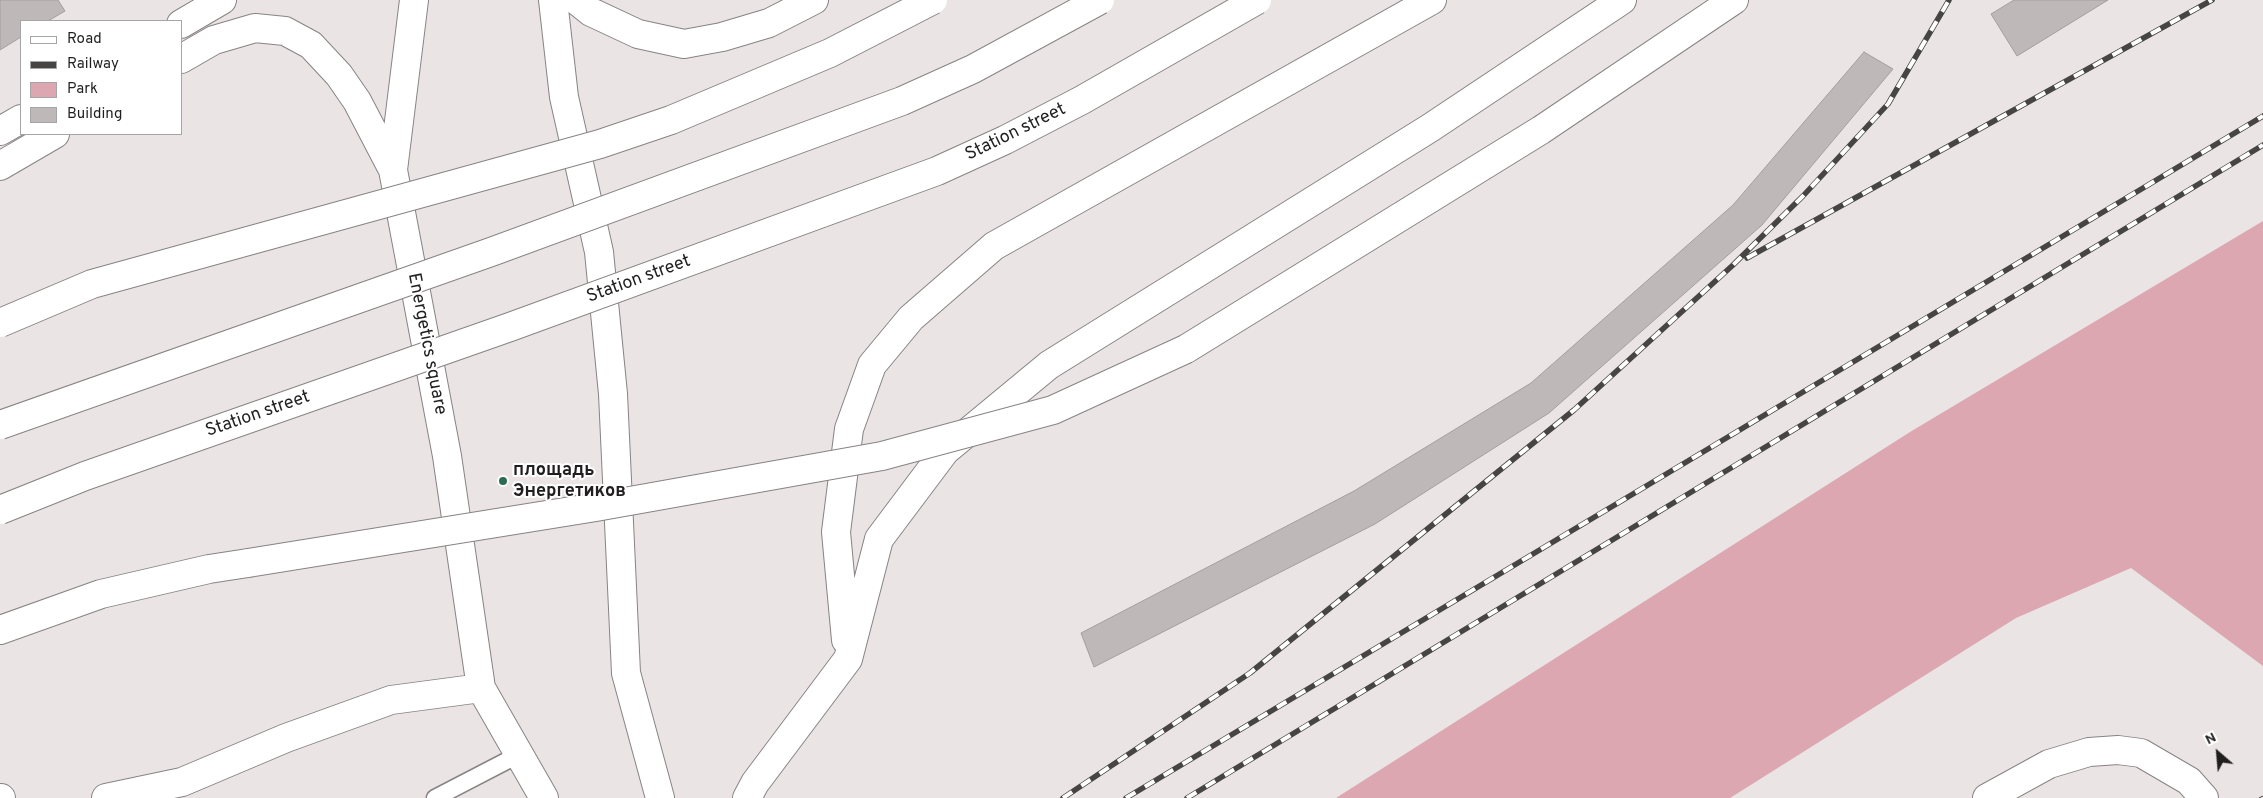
<!DOCTYPE html>
<html>
<head>
<meta charset="utf-8">
<style>
  body { margin:0 }
  #map { position:relative; width:2263px; height:798px; overflow:hidden; background:#eae4e5; font-family:Overpass,sans-serif }
  canvas { display:block }
  .legend { position:absolute; left:20px; top:20px; width:162px; height:115px; box-sizing:border-box; background:#fff; border:1px solid #a6a5a5; margin:0; padding:6px 9px; list-style:none; font-size:15px; color:#201e1e }
  .legend li { display:flex; align-items:center; gap:10px; height:25px }
  .legend b { width:25px; border:1px solid #a6a5a5 }
  .north { position:absolute; left:2193px; top:728px; width:50px; height:50px; -webkit-text-stroke:4px #fff; paint-order:stroke; rotate:333deg; font-size:14px; font-weight:700; line-height:20px; text-align:center; color:#201e1e }
  .north::after { content:''; display:block; margin:auto; width:18px; height:22px; background:#201e1e; clip-path:polygon(50% 0,100% 100%,50% 72%,0 100%) }
</style>
</head>
<body>
<div id="map">
<canvas width="2263" height="798"></canvas>
<ul class="legend">
<li><b style="height:6px;background:#fff"></b>Road</li>
<li><b style="height:6px;background:#474444"></b>Railway</li>
<li><b style="height:14px;background:#dca7b0"></b>Park</li>
<li><b style="height:14px;background:#beb8b9"></b>Building</li>
</ul>
<div class="north">N</div>
</div>
<script>
const context = document.querySelector('canvas').getContext('2d');
context.lineJoin = 'round';
function fill(path, color) { context.fillStyle = color; context.fill(path, 'evenodd'); }
const poly = rows => new Path2D(rows.map(r => 'M' + r).join(''));
function trace(path, color, width, dash) { context.strokeStyle = color; context.lineWidth = width; context.lineCap = dash ? 'butt' : 'round'; context.setLineDash(dash || []); context.stroke(path); }
function write(font, color, halo, rows, align = 'center') {
  context.font = font + ' Overpass,sans-serif'; context.lineWidth = 4; context.setLineDash([]); context.textBaseline = 'middle'; context.strokeStyle = halo; context.fillStyle = color; for (const [text, x, y, turn = 0] of rows) {
    context.save(); context.translate(x, y); context.rotate((+turn || 0) * Math.PI / 180); context.textAlign = isNaN(turn) ? turn : align; if (halo) context.strokeText(text, 0, 0); context.fillText(text, 0, 0); context.restore();
  }
}
fill(poly([
  [2263,221,2263,666,2131,568,2016,618,1730,798,1336,798,1910,432]
]), '#dca7b0');
const building = poly([
  [0,0,58,0,65,11,48,21,21,21,21,37,0,50,0,0],
  [2014,0,2108,0,2017,56,1991,14,2014,0],
  [1864,52,1893,69,1762,225,1549,413,1375,524,1094,667,1081,633,1354,491,1531,383,1733,205,1864,52]
]);
fill(building, '#beb8b9');
trace(building, '#a39e9f', 1);
const service = poly([
  [435,798,518,755]
]);
const primary = poly([
  [414,0,393,170,447,456,481,688,544,798],
  [553,0,564,97,599,252,613,394,626,673,660,798],
  [576,0,591,12,638,34,684,44,722,37,769,23,814,0],
  [181,24,222,0],
  [181,59,214,40,255,28,285,31,311,45,339,75,357,101,393,170],
  [0,131,21,119],
  [0,166,55,134],
  [1186,349,1541,130,1734,0],
  [0,630,101,594,209,569,248,563],
  [846,640,836,532,849,429,872,365,911,318,994,246,1432,0],
  [0,798,1,798],
  [106,798,182,782,286,738,391,700,481,688],
  [747,798,755,783,848,659,879,539,945,451,1049,365,1430,128,1622,0],
  [1987,798,2049,764,2089,752,2118,750,2141,753,2189,781,2204,798]
]);
trace(service, '#888384', 19);
trace(primary, '#888384', 30);
trace(service, '#fff', 16);
trace(primary, '#fff', 28);
trace(poly([
  [2259,798,2263,796]
]), '#474444', 1);
const rail = poly([
  [1747,258,2212,0],
  [1063,798,1250,673,1574,410,1733,265,1803,196,1888,104,1949,0],
  [1126,798,2263,116],
  [1187,798,2263,145]
]);
trace(rail, '#474444', 5.5);
trace(rail, '#fff', 4, [11]);
const primaryBridge = poly([
  [0,323,92,284,600,144,671,120,830,53,933,0],
  [0,425,491,252,902,101,973,69,1100,0],
  [0,510,85,476,510,327,937,171,1005,140,1082,100,1257,0],
  [248,563,596,507,882,456,1053,410,1186,349]
]);
trace(primaryBridge, '#888384', 30, []);
trace(primaryBridge, '#fff', 28);
for (const [x, y, r, color] of [
  [503,481,5,"#2e6b57"]
]) { const dot = new Path2D(); dot.arc(x, y, r, 0, 2 * Math.PI); context.fillStyle = color; context.fill(dot); trace(dot, '#fff', 2); }
write('18px', '#201e1e', '#fff', [
  ["Station street",1016,133,-26],
  ["Station street",639,280,-20],
  ["Energetics square",426,344,79],
  ["Station street",258,415,-19]
]);
write('bold 18px', '#201e1e', '#fff', [
  ["площадь",513,471],
  ["Энергетиков",513,492]
], 'left');
</script>
</body>
</html>
